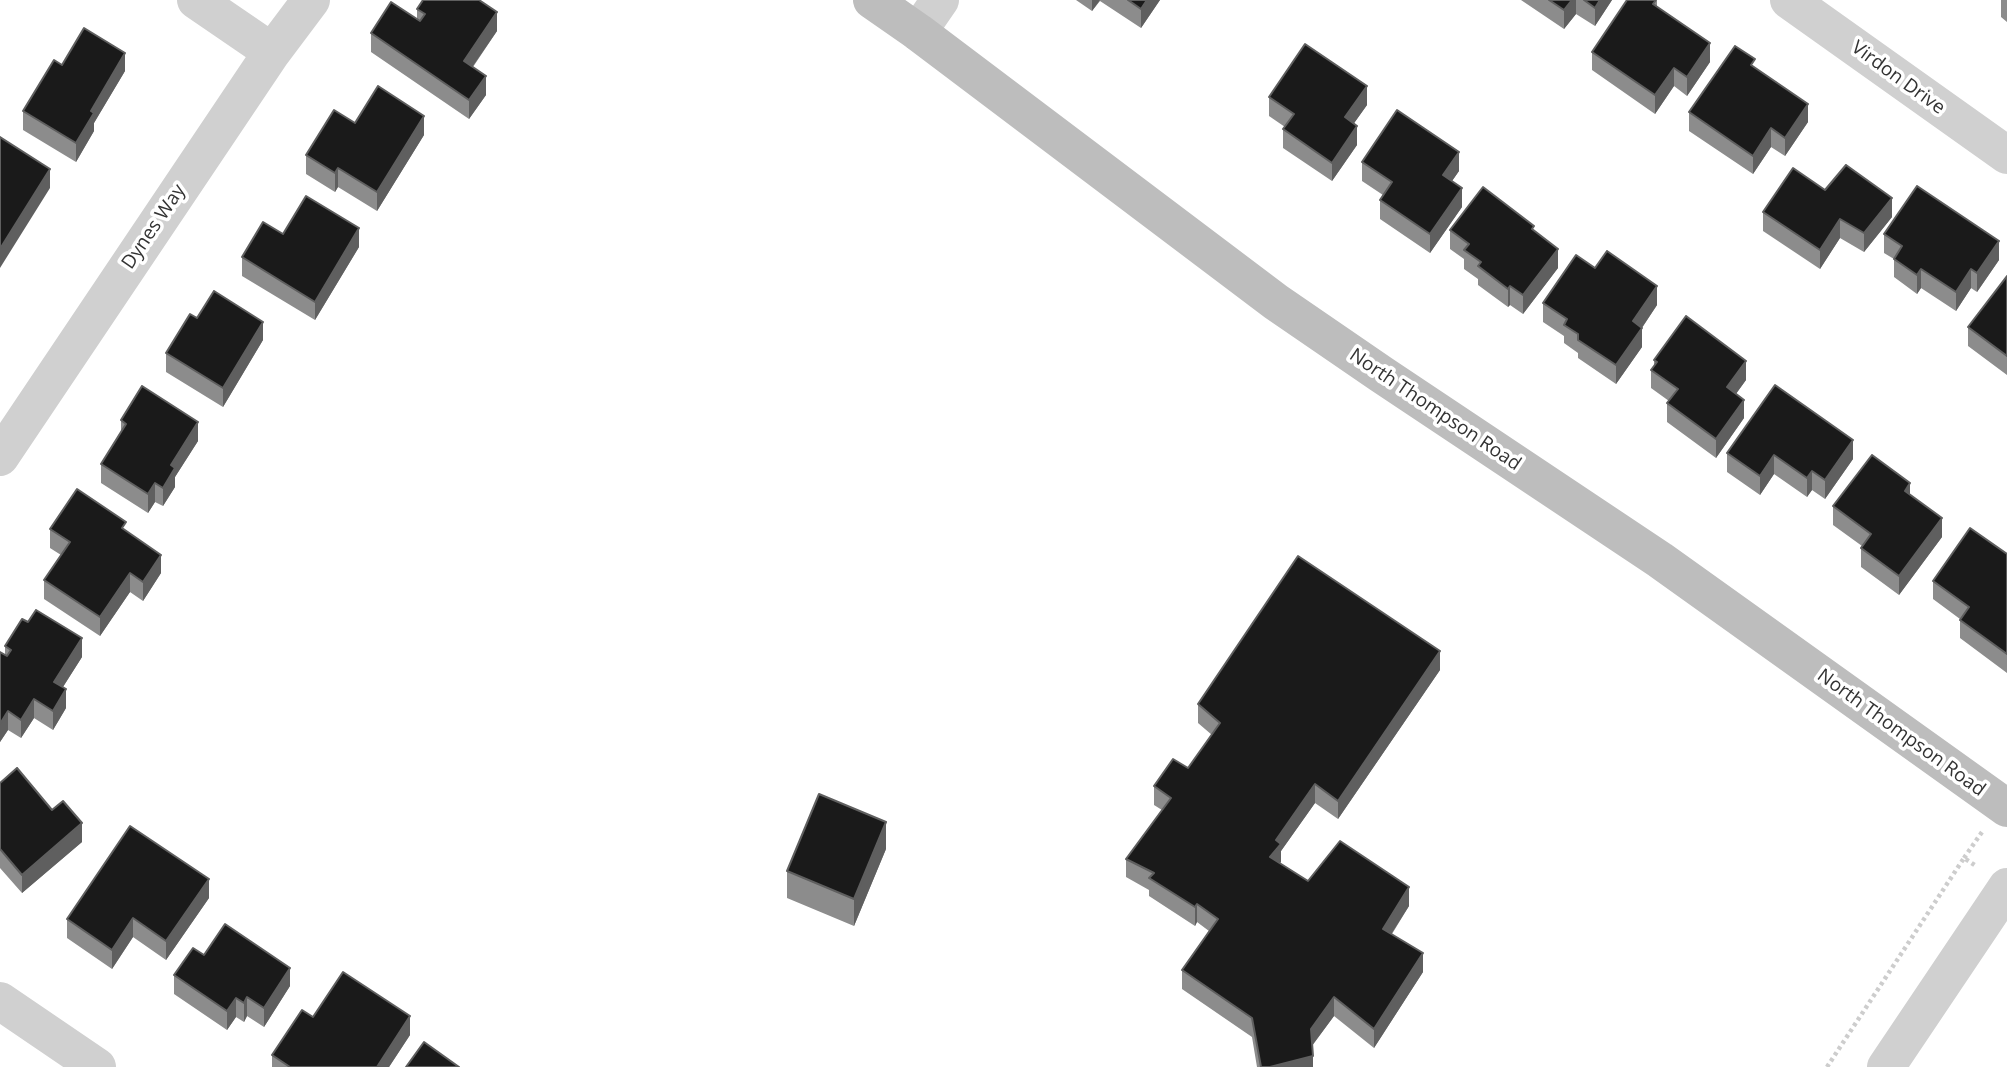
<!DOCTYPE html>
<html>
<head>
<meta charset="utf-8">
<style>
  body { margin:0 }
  canvas { display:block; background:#fff }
</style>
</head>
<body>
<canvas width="2007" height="1067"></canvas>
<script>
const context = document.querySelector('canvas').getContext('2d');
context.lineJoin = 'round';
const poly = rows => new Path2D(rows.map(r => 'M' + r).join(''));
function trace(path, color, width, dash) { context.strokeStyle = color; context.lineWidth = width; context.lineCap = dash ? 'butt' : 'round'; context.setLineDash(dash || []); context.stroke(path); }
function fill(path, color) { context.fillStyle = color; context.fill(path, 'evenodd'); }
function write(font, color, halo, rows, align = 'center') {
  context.font = font + ' "Open Sans",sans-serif'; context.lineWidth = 7; context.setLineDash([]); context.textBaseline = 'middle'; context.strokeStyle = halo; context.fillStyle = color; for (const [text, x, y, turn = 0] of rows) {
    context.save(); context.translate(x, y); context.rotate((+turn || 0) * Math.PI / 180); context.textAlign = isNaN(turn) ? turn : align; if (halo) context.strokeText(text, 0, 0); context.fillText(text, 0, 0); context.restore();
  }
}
trace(poly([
  [1964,858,1982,832],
  [1827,1067,1964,858,1976,866]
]), '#cdcdcd', 4.5, [3.5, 3.5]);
trace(poly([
  [196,0,272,52],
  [1789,0,2007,155],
  [918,32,940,0],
  [0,457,272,52,311,0],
  [0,1001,97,1067],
  [1886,1067,2007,887]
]), '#d0d0d0', 38);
trace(poly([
  [872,0,918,32,1276,302,1381,374,1660,560,2007,808]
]), '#bdbdbd', 38);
fill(poly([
  [1076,0,1160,0,1141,28,1100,1,1092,11],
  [1521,0,1612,0,1595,26,1576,14,1564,29],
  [1657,0,1657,7,1710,62,1687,96,1674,86,1655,114,1592,70,1592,52],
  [2001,0,2007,0,2007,22,2001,17],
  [417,9,497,31,473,67,486,95,469,119,371,52,371,33,417,20],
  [62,65,125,71,94,123,94,131,76,162,23,130,23,111],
  [1755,68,1808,122,1785,156,1771,147,1753,174,1689,131,1689,112],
  [1269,97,1367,105,1354,123,1357,145,1332,181,1283,148,1283,129,1285,127,1269,116],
  [355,123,424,135,377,211,338,187,335,192,306,174,306,155],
  [1362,162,1459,171,1452,181,1462,207,1430,253,1380,219,1380,200,1383,195,1362,181],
  [1825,190,1892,217,1864,252,1840,238,1820,269,1763,231,1763,212],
  [1450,230,1534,230,1558,268,1523,314,1510,305,1508,307,1478,285,1478,279,1464,269,1464,259,1450,249],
  [283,234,359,247,315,320,242,276,242,257],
  [1884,234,1999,260,1977,292,1971,288,1956,311,1921,288,1917,294,1894,277,1894,259,1884,253],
  [2007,276,2007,375,1968,346,1968,327],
  [1543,303,1657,305,1642,328,1642,347,1616,384,1578,358,1578,353,1564,343,1564,336,1543,322],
  [197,318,263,340,223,407,166,372,166,353],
  [1654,360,1746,380,1736,394,1744,418,1716,458,1667,422,1667,403,1669,401,1651,388,1651,370,1654,367],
  [121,420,198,441,175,477,175,487,163,506,155,502,148,513,101,483,101,464,121,432],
  [1727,453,1853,459,1825,499,1812,490,1807,497,1774,474,1760,495,1727,472],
  [1910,495,1942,537,1899,595,1861,567,1861,548,1862,546,1833,525,1833,506],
  [50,529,126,531,161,573,143,601,130,592,100,636,44,599,44,580,61,555,50,548],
  [2007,554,2007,673,1960,638,1960,619,1933,599,1933,581],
  [5,646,82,657,63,687,66,708,53,730,34,718,21,738,8,730,0,742,0,652,5,655],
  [1440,670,1338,819,1315,803,1281,851,1280,863,1308,881,1409,906,1392,934,1423,972,1374,1048,1334,1016,1312,1046,1313,1067,1257,1067,1252,1037,1182,989,1182,970,1209,931,1197,922,1195,926,1149,896,1149,890,1126,877,1126,859,1162,810,1154,805,1154,786,1188,768,1212,735,1198,723,1198,704],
  [0,783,52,810,82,842,22,893,0,868],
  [886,849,854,926,787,898,787,871],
  [209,898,166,960,133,937,112,969,67,938,67,919],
  [204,955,290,986,264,1027,247,1016,244,1022,236,1017,227,1030,174,994,174,975],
  [313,1017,410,1035,389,1067,272,1067,272,1055]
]), '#8c8c8c');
fill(poly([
  [1092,0,1100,0,1092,11],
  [1147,0,1160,0,1141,28,1141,9],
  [1572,0,1576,0,1576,14,1564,29,1564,10],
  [1600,0,1612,0,1595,26,1595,8],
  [497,12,497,31,464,79,464,61],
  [1710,43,1710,62,1687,96,1687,77],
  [125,53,125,71,94,123,94,131,76,162,76,143,91,111],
  [1674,68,1674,86,1655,114,1655,95],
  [486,76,486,95,469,119,469,100],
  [1367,86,1367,105,1345,136,1345,117],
  [1808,104,1808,122,1785,156,1785,138],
  [424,116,424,135,377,211,377,192],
  [1357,126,1357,145,1332,181,1332,163],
  [1771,128,1771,147,1753,174,1753,156],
  [1459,152,1459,171,1443,194,1443,175],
  [338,168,338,187,335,192,335,173],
  [50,169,50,188,0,268,0,249],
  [1462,188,1462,207,1430,253,1430,234],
  [1892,198,1892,217,1864,252,1864,233],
  [1840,219,1840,238,1820,269,1820,250],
  [359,228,359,247,315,320,315,302],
  [1999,241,1999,260,1977,292,1977,273],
  [1558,249,1558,268,1523,314,1523,295],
  [1921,269,1921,288,1917,294,1917,275],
  [1971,269,1971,288,1956,311,1956,292],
  [1510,286,1510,305,1508,307,1508,289],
  [1657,286,1657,305,1639,332,1642,328,1642,347,1616,384,1616,365,1633,321],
  [263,322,263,340,223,407,223,388],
  [1746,361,1746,380,1727,406,1727,387],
  [1744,400,1744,418,1716,458,1716,439],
  [198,422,198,441,175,477,175,487,163,506,163,488,171,465],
  [1853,440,1853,459,1825,499,1825,480],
  [1774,455,1774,474,1760,495,1760,476],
  [1812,471,1812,490,1807,497,1807,478],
  [155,483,155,502,148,513,148,494],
  [1910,483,1910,502,1905,491],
  [1942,518,1942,537,1899,595,1899,576],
  [161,555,161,573,143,601,143,582],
  [130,573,130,592,100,636,100,617],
  [82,638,82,657,54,701,54,682],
  [1440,651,1440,670,1338,819,1338,801],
  [66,689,66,708,53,730,53,711],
  [34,699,34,718,21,738,21,720],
  [8,711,8,730,0,742,0,724],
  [1315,784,1315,803,1281,851,1281,862,1270,876,1270,857,1276,840],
  [886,822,886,849,854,926,854,899],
  [82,823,82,842,22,893,22,875],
  [209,879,209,898,166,960,166,941],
  [1409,887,1409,906,1383,947,1383,929],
  [1197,904,1197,922,1195,926,1195,907],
  [133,918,133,937,112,969,112,950],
  [1423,953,1423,972,1374,1048,1374,1029],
  [290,968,290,986,264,1027,264,1008],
  [247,997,247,1016,244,1022,244,1003],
  [1334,997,1334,1016,1311,1047,1311,1029],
  [236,998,236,1017,227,1030,227,1011],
  [410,1016,410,1035,389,1067,377,1067],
  [1313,1056,1313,1067,1270,1067]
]), '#5f5f5f');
const building = poly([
  [423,0,479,0,497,12,464,61,486,76,469,100,371,33,391,2,420,21,425,14,417,9,423,0],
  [1128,0,1147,0,1141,9,1128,0],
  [1549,0,1572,0,1564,10,1549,0],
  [1584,0,1600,0,1595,8,1584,0],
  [1627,0,1656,0,1653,4,1710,43,1687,77,1674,68,1655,95,1592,52,1627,0],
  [84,28,125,53,91,111,94,113,76,143,23,111,54,60,62,65,84,28],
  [1305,44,1367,86,1345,117,1357,126,1332,163,1283,129,1294,114,1269,97,1305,44],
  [1735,46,1755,59,1751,65,1808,104,1785,138,1771,128,1753,156,1689,112,1735,46],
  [378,86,424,116,377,192,338,168,335,173,306,155,334,110,355,123,378,86],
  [1397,110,1459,152,1443,175,1462,188,1430,234,1380,200,1392,182,1362,162,1397,110],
  [0,137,50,169,0,249,0,137],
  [1846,165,1892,198,1864,233,1840,219,1820,250,1763,212,1793,168,1825,190,1846,165],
  [1917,186,1999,241,1977,273,1971,269,1956,292,1921,269,1917,275,1894,259,1902,246,1884,234,1917,186],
  [1483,187,1534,226,1532,229,1558,249,1523,295,1510,286,1508,289,1478,266,1481,262,1464,250,1469,244,1450,230,1483,187],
  [306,196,359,228,315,302,242,257,263,222,283,234,306,196],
  [1607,251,1657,286,1633,321,1642,328,1616,365,1578,340,1578,334,1564,325,1567,319,1543,303,1576,255,1595,268,1607,251],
  [2007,276,2007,356,1968,327,2007,276],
  [214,291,263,322,223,388,166,353,190,314,197,318,214,291],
  [1686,316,1746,361,1727,387,1744,400,1716,439,1667,403,1678,389,1651,370,1657,362,1654,360,1686,316],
  [1775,385,1853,440,1825,480,1812,471,1807,478,1774,455,1760,476,1727,453,1775,385],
  [142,386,198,422,171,465,175,468,163,488,155,483,148,494,101,464,126,424,121,420,142,386],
  [1872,455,1910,483,1905,491,1942,518,1899,576,1861,548,1871,534,1833,506,1872,455],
  [77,489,126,522,122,528,161,555,143,582,130,573,100,617,44,580,70,542,50,529,77,489],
  [1970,528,2007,554,2007,654,1960,620,1969,607,1933,581,1970,528],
  [1298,556,1440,651,1338,801,1315,784,1276,840,1281,844,1270,857,1308,881,1340,841,1409,887,1383,929,1423,953,1374,1029,1334,997,1311,1029,1313,1056,1270,1067,1261,1067,1252,1018,1182,970,1218,919,1197,904,1195,907,1149,878,1154,873,1126,859,1171,798,1154,786,1173,759,1188,768,1220,723,1198,704,1298,556],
  [36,610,82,638,54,682,66,689,53,711,34,699,21,720,8,711,0,724,0,652,7,656,11,650,5,646,22,619,28,622,36,610],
  [17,768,52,810,63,801,82,823,22,875,0,849,0,783,17,768],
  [819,794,886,822,854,899,787,871,819,794],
  [130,826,209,879,166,941,133,918,112,950,67,919,130,826],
  [225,924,290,968,264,1008,247,997,244,1003,236,998,227,1011,174,975,193,948,204,955,225,924],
  [343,972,410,1016,377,1067,290,1067,272,1055,302,1010,313,1017,343,972],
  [424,1042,459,1067,406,1067,424,1042]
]);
fill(building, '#1a1a1a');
trace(building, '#5f5f5f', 2);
write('19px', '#333', '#fff', [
  ["Virdon Drive",1898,78,36],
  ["Dynes Way",154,227,-56],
  ["North Thompson Road",1435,410,34],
  ["North Thompson Road",1901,733,36]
]);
</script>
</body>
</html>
